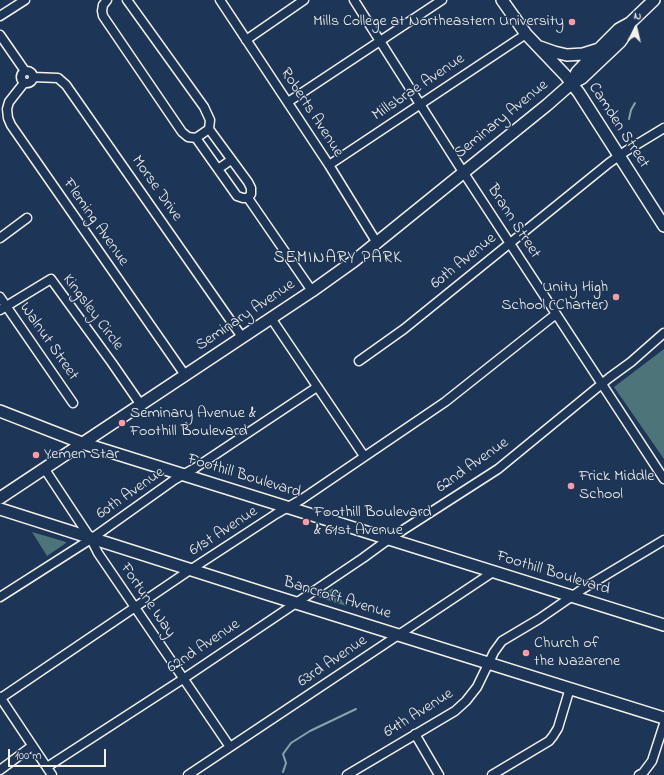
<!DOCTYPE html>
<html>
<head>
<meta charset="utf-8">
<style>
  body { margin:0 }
  #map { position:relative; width:664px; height:775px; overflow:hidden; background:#1d3557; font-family:"Indie Flower",sans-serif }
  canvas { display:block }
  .north { position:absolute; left:616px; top:8px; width:40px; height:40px; -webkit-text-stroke:3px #1d3557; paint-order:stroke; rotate:8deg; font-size:11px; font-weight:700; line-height:16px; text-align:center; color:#f4f1e8 }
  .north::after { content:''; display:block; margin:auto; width:14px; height:18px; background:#f4f1e8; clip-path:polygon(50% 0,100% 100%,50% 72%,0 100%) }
  .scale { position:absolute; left:8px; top:749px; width:98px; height:18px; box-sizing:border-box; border:2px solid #f4f1e8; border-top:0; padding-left:5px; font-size:12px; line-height:14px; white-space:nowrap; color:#f4f1e8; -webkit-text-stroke:3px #1d3557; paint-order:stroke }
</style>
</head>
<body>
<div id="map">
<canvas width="664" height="775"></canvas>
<div class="north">N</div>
<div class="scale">100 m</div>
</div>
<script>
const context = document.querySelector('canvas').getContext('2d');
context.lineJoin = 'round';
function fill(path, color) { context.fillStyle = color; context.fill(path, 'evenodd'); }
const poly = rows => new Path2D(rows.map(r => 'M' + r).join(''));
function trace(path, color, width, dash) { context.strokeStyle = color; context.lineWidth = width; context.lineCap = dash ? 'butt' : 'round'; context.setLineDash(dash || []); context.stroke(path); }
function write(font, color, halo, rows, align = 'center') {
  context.font = font + ' "Indie Flower",sans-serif'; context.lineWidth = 3; context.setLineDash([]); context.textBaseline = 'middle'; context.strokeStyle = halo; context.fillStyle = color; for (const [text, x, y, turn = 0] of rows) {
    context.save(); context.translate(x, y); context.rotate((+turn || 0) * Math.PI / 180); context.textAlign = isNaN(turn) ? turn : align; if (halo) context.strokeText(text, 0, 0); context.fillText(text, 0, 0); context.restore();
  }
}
fill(poly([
  [664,349,664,459,614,387],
  [32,532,66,542,66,543,47,556],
  [333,588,346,606,318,597]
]), '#4d7579');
trace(poly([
  [629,119,631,110,635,103],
  [283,772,286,763,283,754,291,743,310,731,356,709]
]), '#89a2ad', 2);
const street = poly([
  [107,0,103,5,102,11,103,16,182,132,188,137,196,138,237,196,243,198,248,198],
  [127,0,204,107,210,120,209,129,248,182,251,188,251,194,248,198],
  [220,0,329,165,377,243],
  [354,0,458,164,664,479],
  [0,16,25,0],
  [0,35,25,71],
  [246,40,304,0],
  '21 77a6 6 0 1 1 12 0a6 6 0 1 1-12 0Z',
  [33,77,58,78,66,85,242,337],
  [24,83,9,102,7,109,8,118,11,125,185,375],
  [288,102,442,0],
  [196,138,209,129],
  [329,165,526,34],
  [218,169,231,160],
  [248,198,312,291],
  [0,238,27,218],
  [0,297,73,403],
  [0,310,51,279,112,363,141,405],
  [271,318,364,456],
  [359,361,404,329,609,163,626,151,664,128],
  [44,468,91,539,98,553,130,600,230,747],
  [0,597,91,539,174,480,195,468,317,387],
  [0,697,52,775],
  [1,698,190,570,276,514,302,499,445,402,556,314],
  [415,734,439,775],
  [47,767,183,679,363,558,389,539,498,469,609,378,631,362,664,333],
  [0,770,32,746],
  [188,775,493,572],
  [347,775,455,711,466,701,477,687,494,652,502,641,539,619,584,588,664,540],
  [492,775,549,741,553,736,558,728,570,688],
  [639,775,643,773,652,761,664,724]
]);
const secondary = poly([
  [502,0,526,34,566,76,579,93,664,226],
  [540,47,554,52,567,55,583,54,599,49],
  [572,83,577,72,599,49,619,29,630,23,654,0],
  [0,411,82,443,664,625],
  [0,498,312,291,354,261,547,105,572,83,582,78,620,42,625,35,630,23],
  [0,509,264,593,664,718]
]);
trace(street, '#f4f1e8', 11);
trace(secondary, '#f4f1e8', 14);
trace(street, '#1d3557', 8);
trace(secondary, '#1d3557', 11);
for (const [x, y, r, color] of [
  [572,22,4,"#ff9aa2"],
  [616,297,4,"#ff9aa2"],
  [122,423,4,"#ff9aa2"],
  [36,455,4,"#ff9aa2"],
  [571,486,4,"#ff9aa2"],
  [306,522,4,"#ff9aa2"],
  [526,653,4,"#ff9aa2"]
]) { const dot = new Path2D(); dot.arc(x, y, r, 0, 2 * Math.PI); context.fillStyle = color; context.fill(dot); trace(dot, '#1d3557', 1.5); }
write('16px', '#f4f1e8', '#1d3557', [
  ["Mills College at Northeastern University",564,22,"right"],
  ["Unity High",608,288,"right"],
  ["School (Charter)",608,306,"right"],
  ["Seminary Avenue &",130,414],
  ["Foothill Boulevard",130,432],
  ["Yemen Star",44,455],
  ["Frick Middle",579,477],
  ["School",579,495],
  ["Foothill Boulevard",314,513],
  ["& 61st Avenue",314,531],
  ["Church of",534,644],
  ["the Nazarene",534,662]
], 'left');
write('16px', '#f4f1e8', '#1d3557', [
  ["Millsbrae Avenue",419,88,-34],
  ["Roberts Avenue",311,113,57],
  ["Seminary Avenue",502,120,-39],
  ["Camden Street",618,126,57],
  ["Morse Drive",156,189,55],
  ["Brann Street",513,222,57],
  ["Fleming Avenue",95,223,55],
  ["60th Avenue",464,262,-39],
  ["Kingsley Circle",92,313,53],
  ["Seminary Avenue",246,316,-34],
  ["Walnut Street",48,342,55],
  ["62nd Avenue",473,466,-35],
  ["Foothill Boulevard",244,477,17],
  ["60th Avenue",131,494,-35],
  ["61st Avenue",224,532,-33],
  ["Foothill Boulevard",553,574,17],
  ["Bancroft Avenue",337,599,17],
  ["Fortune Way",147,601,56],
  ["62nd Avenue",204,647,-34],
  ["63rd Avenue",333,662,-34],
  ["64th Avenue",419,714,-32]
]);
context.letterSpacing = '1px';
write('17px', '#f4f1e8', '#1d3557', [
  ["SEMINARY PARK",338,259]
]);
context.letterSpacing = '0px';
</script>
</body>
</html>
